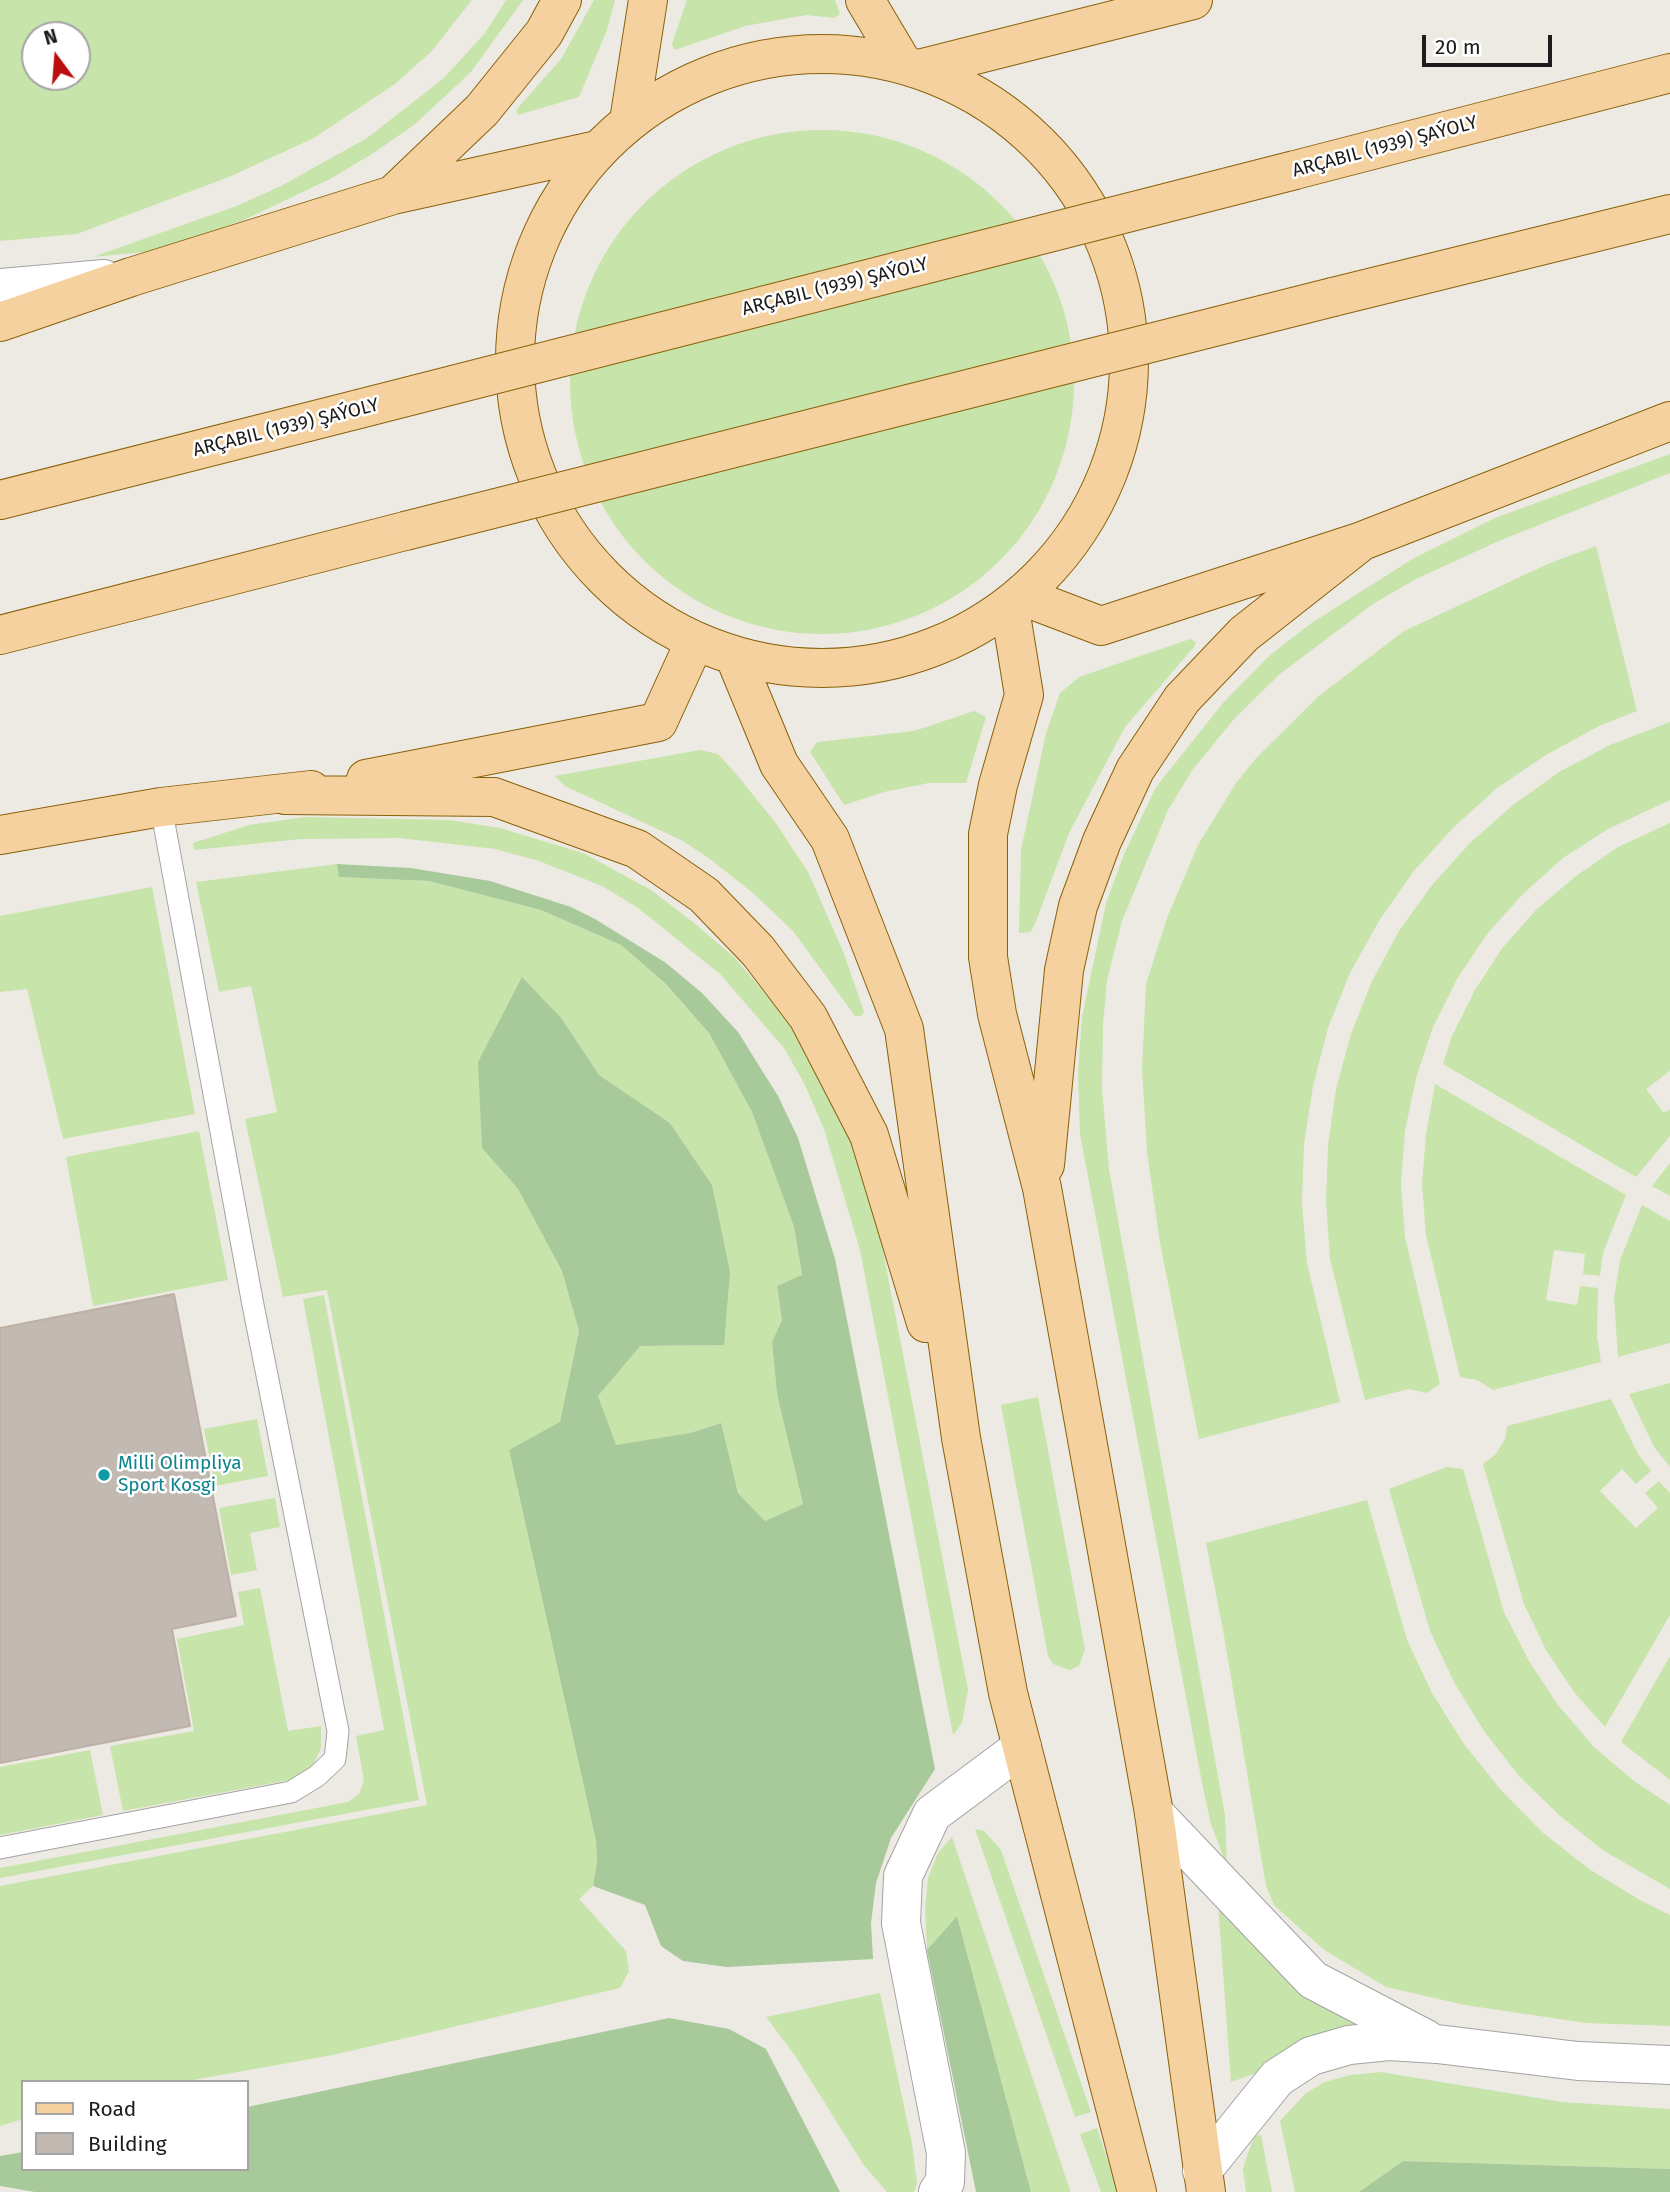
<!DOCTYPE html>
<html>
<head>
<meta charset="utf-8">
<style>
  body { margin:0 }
  #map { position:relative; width:1670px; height:2192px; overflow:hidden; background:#edeae3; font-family:"Fira Sans",sans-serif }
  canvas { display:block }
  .legend { position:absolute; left:21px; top:2080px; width:228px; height:91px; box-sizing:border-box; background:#fff; border:2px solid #a4a4a4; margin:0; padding:9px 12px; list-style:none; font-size:21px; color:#1c1c1c }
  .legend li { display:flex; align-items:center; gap:14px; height:35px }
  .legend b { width:35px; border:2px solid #a4a4a4 }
  .north { position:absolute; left:21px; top:21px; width:70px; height:70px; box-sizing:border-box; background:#fff; border:2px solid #a4a4a4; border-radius:50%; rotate:344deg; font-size:19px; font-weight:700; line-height:28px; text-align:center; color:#1c1c1c }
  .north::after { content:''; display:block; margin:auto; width:24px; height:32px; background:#ba0f0e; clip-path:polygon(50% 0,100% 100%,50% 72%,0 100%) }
  .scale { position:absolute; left:1422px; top:35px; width:130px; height:32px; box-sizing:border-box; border:4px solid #1c1c1c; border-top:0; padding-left:9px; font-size:21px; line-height:24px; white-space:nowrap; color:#1c1c1c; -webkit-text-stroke:5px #fff; paint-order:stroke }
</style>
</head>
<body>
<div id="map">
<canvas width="1670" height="2192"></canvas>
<ul class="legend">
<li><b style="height:9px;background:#f5d1a0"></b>Road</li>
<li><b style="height:19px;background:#c1b9b2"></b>Building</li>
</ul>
<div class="north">N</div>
<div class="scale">20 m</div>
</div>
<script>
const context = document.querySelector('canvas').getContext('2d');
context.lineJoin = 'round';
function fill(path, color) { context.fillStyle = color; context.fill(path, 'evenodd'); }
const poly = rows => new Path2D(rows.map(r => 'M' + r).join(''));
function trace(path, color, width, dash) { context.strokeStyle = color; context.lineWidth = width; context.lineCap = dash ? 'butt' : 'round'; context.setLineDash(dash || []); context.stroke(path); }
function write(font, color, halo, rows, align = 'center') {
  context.font = font + ' "Fira Sans",sans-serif'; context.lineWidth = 5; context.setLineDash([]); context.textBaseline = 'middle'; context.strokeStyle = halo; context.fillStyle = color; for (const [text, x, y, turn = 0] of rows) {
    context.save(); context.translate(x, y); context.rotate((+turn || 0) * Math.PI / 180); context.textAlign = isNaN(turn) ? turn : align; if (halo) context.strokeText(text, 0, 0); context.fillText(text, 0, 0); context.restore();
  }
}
fill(poly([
  [0,0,472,0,431,52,395,84,314,138,229,177,77,234,0,241],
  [77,35,77,77,35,77,35,35],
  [506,0,523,0,471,72,414,125,372,154,330,179,244,220,154,251,93,257,239,205,281,186,367,138,444,78,485,33],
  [594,0,615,0,607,30,579,97,518,115,516,110,561,59],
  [687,0,835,0,840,14,834,18,806,15,745,26,675,50,672,44],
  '570 382a252 252 0 1 1 504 0a252 252 0 1 1-504 0Z',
  [1670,454,1670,473,1501,540,1416,579,1373,604,1280,674,1234,719,1193,769,1168,810,1122,921,1107,980,1103,1025,1102,1088,1109,1170,1225,1815,1227,1866,1211,1824,1203,1788,1080,1134,1078,1073,1082,1017,1106,903,1124,854,1156,787,1223,703,1270,655,1310,624,1414,558,1495,518],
  [1596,546,1637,711,1599,726,1546,755,1497,788,1453,828,1413,872,1379,921,1350,973,1328,1028,1313,1086,1304,1144,1302,1203,1307,1263,1340,1402,1199,1439,1160,1243,1147,1152,1142,1068,1146,984,1167,918,1198,845,1236,783,1257,757,1320,695,1404,631,1550,563],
  [1190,639,1196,642,1194,647,1125,727,1069,833,1035,924,1030,932,1019,933,1021,850,1046,733,1060,693,1079,677],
  [974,711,986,717,966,783,929,783,884,792,844,805,810,752,817,742,914,731],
  [1670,722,1670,800,1608,829,1563,858,1523,894,1487,934,1457,979,1433,1027,1416,1078,1405,1131,1401,1184,1405,1237,1440,1384,1427,1393,1409,1389,1365,1400,1330,1259,1326,1202,1328,1145,1336,1089,1351,1034,1372,981,1399,931,1432,885,1470,843,1513,805,1559,772,1610,745],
  [700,750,718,754,737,775,775,822,808,872,843,951,864,1012,861,1016,855,1016,793,931,753,893,710,859,683,841,565,786,555,776],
  [305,817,449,820,500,828,583,853,651,890,693,922,734,957,803,1038,845,1122,865,1178,882,1246,968,1690,962,1723,953,1735,860,1250,824,1129,804,1083,784,1048,720,974,638,908,602,886,539,861,495,849,399,838,301,839,194,850,193,843,249,825],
  [1670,823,1670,1071,1646,1089,1664,1113,1670,1109,1670,1136,1636,1177,1443,1064,1452,1036,1475,990,1503,947,1537,909,1576,876,1618,847],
  [337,864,340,877,429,881,541,910,621,945,666,984,709,1033,752,1112,794,1227,802,1276,777,1286,782,1320,772,1342,777,1394,803,1504,765,1521,738,1493,720,1423,690,1433,616,1446,598,1396,639,1346,724,1345,712,1185,670,1123,599,1075,562,1019,482,1148,518,1189,562,1271,579,1331,560,1423,509,1450,596,1841,597,1862,593,1886,579,1899,626,1951,629,1971,620,1988,333,2055,182,2082,23,2082,23,2119,0,2126,0,1886,427,1805,327,1290,283,1297,245,1119,277,1112,251,986,219,992,196,882],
  [152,887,195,1114,63,1139,27,989,0,992,0,916],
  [1435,1084,1626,1195,1603,1253,1600,1276,1583,1274,1585,1254,1554,1250,1546,1300,1577,1305,1580,1286,1598,1288,1597,1337,1601,1362,1493,1390,1477,1380,1460,1377,1426,1235,1422,1184,1426,1134],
  [199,1131,228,1280,93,1306,66,1157],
  [1670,1163,1670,1196,1652,1186],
  [1642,1205,1670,1221,1670,1343,1618,1357,1614,1298,1620,1260],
  [324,1295,419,1800,0,1878,0,1868,348,1802,359,1794,364,1781,356,1736,384,1730,303,1299],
  [1670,1383,1670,1467,1654,1447,1629,1394],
  [1038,1397,1085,1649,1079,1666,1070,1670,1053,1664,1048,1656,1001,1405],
  [1611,1399,1638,1454,1651,1471,1636,1484,1622,1469,1600,1491,1636,1528,1658,1508,1645,1493,1659,1481,1670,1493,1670,1615,1605,1727,1574,1692,1546,1650,1524,1604,1483,1464,1496,1454,1505,1439,1507,1426],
  [257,1419,268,1476,215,1486,204,1429],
  [1447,1467,1463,1469,1504,1612,1529,1661,1558,1705,1593,1746,1634,1781,1670,1805,1670,1889,1604,1851,1559,1815,1519,1776,1484,1731,1454,1682,1430,1631,1389,1489],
  [275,1498,280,1527,250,1533,257,1570,231,1575,219,1508],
  [1367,1500,1407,1640,1432,1693,1464,1744,1501,1790,1542,1832,1589,1869,1640,1900,1670,1915,1670,2026,1586,2023,1465,2005,1386,1987,1324,1950,1274,1905,1266,1886,1223,1630,1206,1543],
  [260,1588,288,1731,321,1726,321,1748,315,1761,310,1769,289,1780,123,1811,110,1746,194,1731,177,1639,244,1625,238,1592],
  [1670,1656,1670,1780,1621,1742],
  [90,1750,103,1815,0,1835,0,1767],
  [975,1829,984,1831,1001,1850,1091,2112,1075,2117],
  [952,1837,1070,2190,1070,2192,1031,2192,957,1916,927,1950,925,1907,928,1878,938,1853],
  [1218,1903,1239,1931,1275,1966,1379,2030,1231,2082],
  [880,1993,912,2144,917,2183,914,2192,887,2192,863,2164,796,2057,766,2017],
  [1381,2072,1562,2102,1670,2109,1670,2169,1403,2161,1359,2192,1295,2192,1280,2121,1306,2093,1325,2082,1350,2075],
  [1097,2128,1118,2192,1101,2192,1080,2134],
  [1261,2135,1272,2192,1246,2192,1243,2169,1248,2153,1255,2136]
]), '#c7e4ab');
fill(poly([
  [337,864,411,868,490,881,571,907,595,919,666,963,702,993,738,1032,778,1096,798,1138,835,1259,935,1769,891,1838,876,1883,871,1923,873,1959,727,1967,683,1961,661,1946,645,1905,593,1886,597,1862,596,1841,509,1450,560,1422,579,1331,562,1271,518,1189,482,1148,478,1062,522,977,562,1019,599,1075,670,1123,712,1185,730,1272,724,1345,640,1346,598,1396,616,1445,690,1433,721,1423,738,1493,765,1521,803,1504,777,1394,772,1342,782,1320,777,1286,802,1275,794,1227,752,1112,709,1033,666,984,621,945,541,910,429,881,339,877],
  [957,1916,1031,2192,976,2192,927,1950],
  [669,2018,729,2029,766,2049,840,2192,35,2192,0,2186,0,2156,23,2152,23,2169,247,2169,247,2107],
  [1403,2161,1670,2169,1670,2192,1359,2192]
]), '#a8c99a');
const building = poly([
  [174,1294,236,1616,172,1629,190,1726,0,1763,0,1328,174,1294]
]);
fill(building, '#c1b9b2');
trace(building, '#bdb1a6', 2);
const service = poly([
  [0,1848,291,1792,317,1776,335,1759,338,1731,253,1305,161,807]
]);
const minor = poly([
  [0,288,104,279],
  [1154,1813,1313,1980,1426,2039],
  [1202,2171,1277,2078,1311,2056,1349,2045,1389,2041,1437,2044,1578,2061,1670,2065],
  [938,2192,945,2182,946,2153,901,1923,903,1876,932,1814,1022,1747]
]);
const primary = poly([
  [865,0,903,64],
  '515 361a307 307 0 1 1 614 0a307 307 0 1 1-614 0Z',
  [919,69,1193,0],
  [629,121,648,0],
  [1295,170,1670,73],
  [393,195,482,110,544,33,562,0],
  [1333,297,1670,214],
  [0,322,131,277,393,195,597,150],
  [0,500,359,409],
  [1030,599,1101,626,1362,541,1670,421],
  [1011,615,1024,695,998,785,988,834,988,957,997,1014,1042,1188,1154,1813,1206,2192],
  [0,635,405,531],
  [734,655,779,764,830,839,904,1029,961,1438,1008,1693,1137,2192],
  [366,779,658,722,695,641],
  [285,795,494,797,637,849,704,895,758,951,808,1017,869,1135,926,1323],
  [0,835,161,807,311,790],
  [1045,1165,1064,970,1078,906,1102,841,1135,770,1182,699,1244,634,1362,541]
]);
trace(service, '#a3a3a3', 23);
trace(minor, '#a3a3a3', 40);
trace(primary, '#8a610a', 40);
trace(service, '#fff', 21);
trace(minor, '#fff', 38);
trace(primary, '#f5d1a0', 38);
const primaryBridge = poly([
  [359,409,1295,170],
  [405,531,1333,297]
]);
trace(primaryBridge, '#8a610a', 40, []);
trace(primaryBridge, '#f5d1a0', 38);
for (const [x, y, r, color] of [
  [104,1475,7,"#0f9aa8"]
]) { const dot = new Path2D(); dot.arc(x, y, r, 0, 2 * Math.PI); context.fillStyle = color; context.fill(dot); trace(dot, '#fff', 2.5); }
write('19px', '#1c1c1c', '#fff', [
  ["ARÇABIL (1939) ŞAÝOLY",1385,147,-15],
  ["ARÇABIL (1939) ŞAÝOLY",835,287,-14],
  ["ARÇABIL (1939) ŞAÝOLY",286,428,-14]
]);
write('19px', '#0d838f', '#fff', [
  ["Milli Olimpliya",118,1464],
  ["Sport Kosgi",118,1486]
], 'left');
</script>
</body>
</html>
